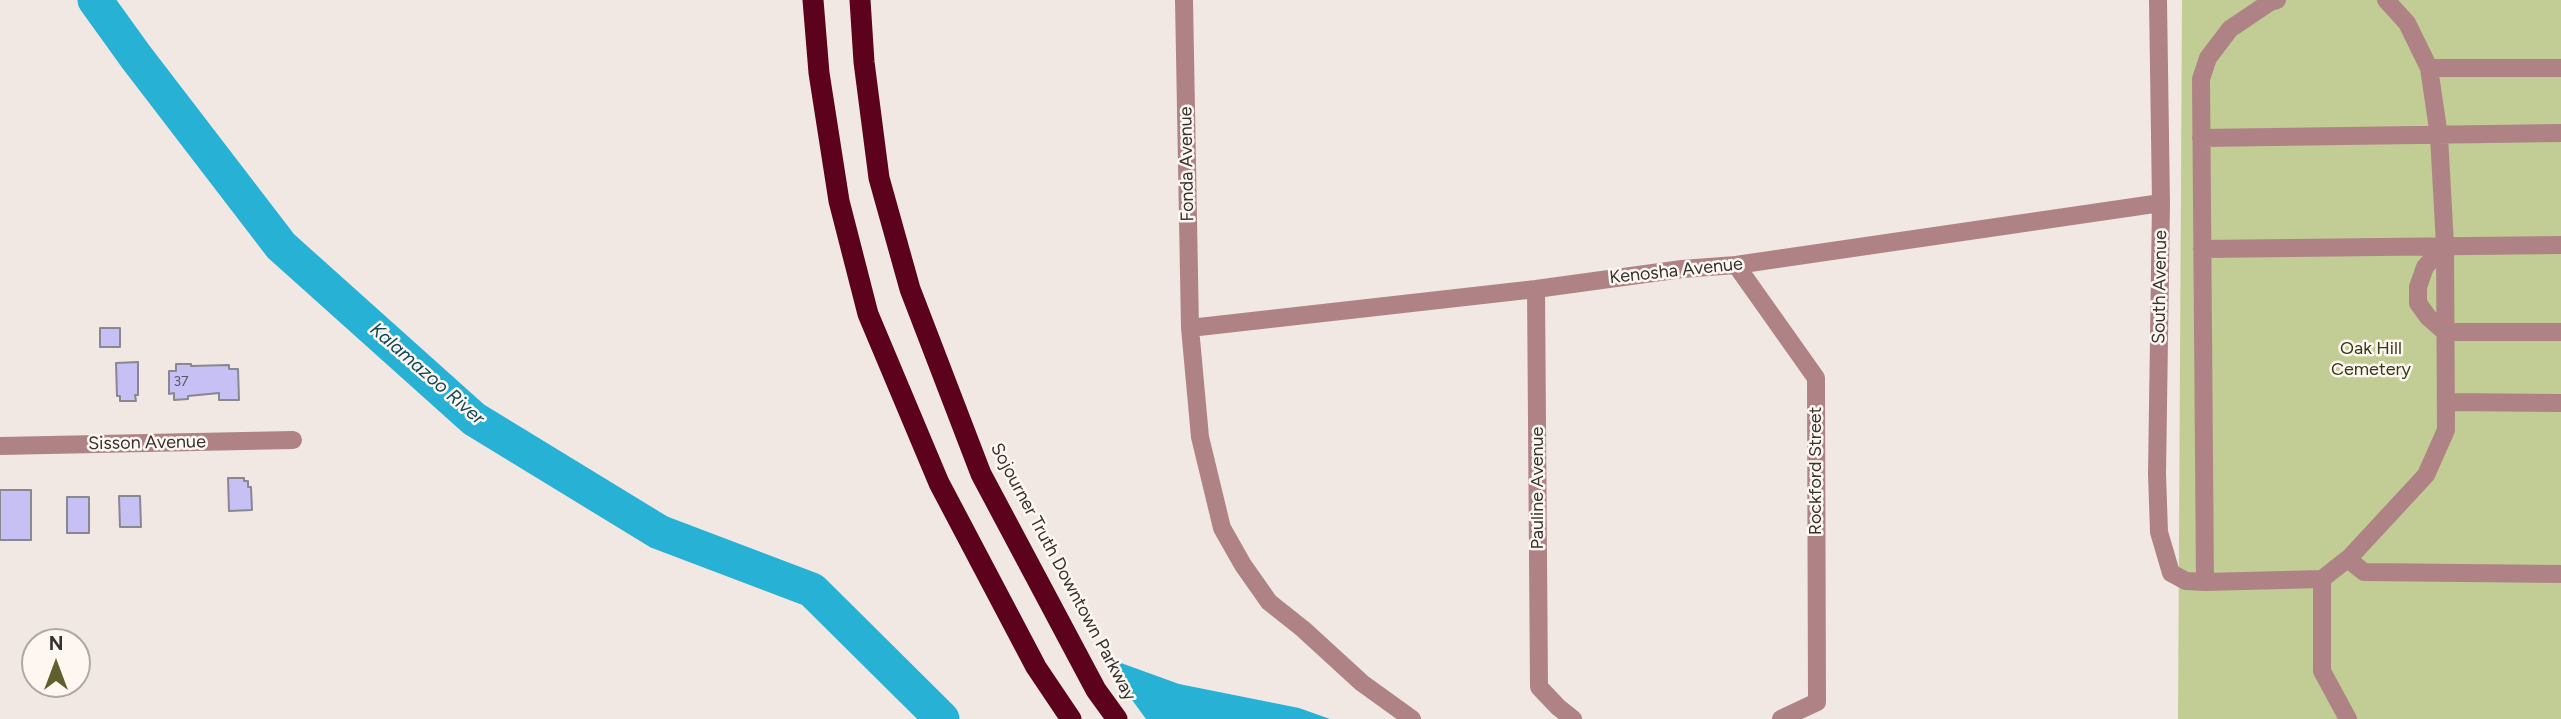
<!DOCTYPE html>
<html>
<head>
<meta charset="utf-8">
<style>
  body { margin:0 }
  #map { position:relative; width:2561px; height:719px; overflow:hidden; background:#f1e8e3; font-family:Figtree,sans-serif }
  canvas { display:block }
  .north { position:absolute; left:21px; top:628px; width:70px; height:70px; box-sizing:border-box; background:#fef6f0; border:2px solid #aea8a3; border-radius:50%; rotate:0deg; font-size:19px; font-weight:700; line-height:28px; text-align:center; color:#353230 }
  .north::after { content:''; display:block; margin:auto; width:24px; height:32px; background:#5f602d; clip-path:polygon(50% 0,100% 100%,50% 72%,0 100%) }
</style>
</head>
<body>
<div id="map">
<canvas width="2561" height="719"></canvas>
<div class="north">N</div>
</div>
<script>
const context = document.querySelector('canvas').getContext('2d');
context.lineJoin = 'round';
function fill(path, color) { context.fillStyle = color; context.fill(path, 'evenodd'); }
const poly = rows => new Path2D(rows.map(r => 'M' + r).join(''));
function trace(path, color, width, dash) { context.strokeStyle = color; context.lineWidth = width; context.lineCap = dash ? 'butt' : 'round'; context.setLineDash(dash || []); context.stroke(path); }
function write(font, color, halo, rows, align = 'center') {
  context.font = font + ' Figtree,sans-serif'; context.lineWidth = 5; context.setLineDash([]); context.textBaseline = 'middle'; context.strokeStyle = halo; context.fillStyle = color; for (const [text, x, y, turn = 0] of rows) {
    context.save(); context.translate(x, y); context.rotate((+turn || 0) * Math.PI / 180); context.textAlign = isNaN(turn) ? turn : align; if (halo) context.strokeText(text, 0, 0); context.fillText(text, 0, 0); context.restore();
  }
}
fill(poly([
  [2182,0,2561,0,2561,719,2178,719]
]), '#c2cc95');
fill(poly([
  [1099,655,1179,684,1299,708,1330,719,1146,719]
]), '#27b2d5');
trace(poly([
  [95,0,136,57,281,246,474,419,659,532,812,590,942,719]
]), '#27b2d5', 35);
const building = poly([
  [100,328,120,328,120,347,100,347,100,328],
  [138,362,138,395,135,395,136,401,120,401,120,396,117,396,116,363,138,362],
  [176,364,191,364,191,366,229,365,229,369,238,369,239,400,219,400,219,393,188,396,188,399,174,400,174,393,169,394,169,371,176,371,176,364],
  [228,478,244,478,244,481,248,481,248,487,251,487,252,510,229,511,228,478],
  [0,490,31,490,31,540,0,540,0,490],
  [119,496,140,496,141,527,120,527,119,496],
  [67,497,89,497,89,533,67,533,67,497]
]);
fill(building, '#c6c0f4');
trace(building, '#898890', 2);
trace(poly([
  [1184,0,1190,328,1200,437,1222,528,1243,565,1269,602,1303,629,1362,683,1412,719],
  [2158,0,2161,203,2157,474,2159,532,2171,573,2186,581,2205,582,2322,579],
  [2429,68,2561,68],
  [2201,138,2561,133],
  [2445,245,2425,267,2418,287,2418,303,2428,317,2445,332,2561,332],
  [2202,249,2561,245],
  [1736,265,1816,378,1817,702,1781,719],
  [1536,289,1539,687,1558,707,1573,719],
  [1190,328,1536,289,1682,269,1736,265,2161,203],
  [2446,402,2561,403],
  [0,446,293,440],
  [2350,557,2354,564,2364,572,2561,574],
  [2205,582,2201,79,2208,58,2230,29,2270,2,2277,0],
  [2348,719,2322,671,2322,579,2350,557,2426,475,2446,430,2445,245,2439,136,2429,68,2407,23,2386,0]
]), '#af8386', 18);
trace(poly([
  [813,0,819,73,839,201,868,314,939,483,1036,667,1071,719],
  [860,0,864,62,879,178,910,289,981,474,1096,690,1117,719]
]), '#5d021d', 21);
write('14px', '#595661', null, [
  ["37",181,382]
]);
write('18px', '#353230', '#fef6f0', [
  ["Fonda Avenue",1187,164,-91],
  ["Kenosha Avenue",1676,271,-6],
  ["South Avenue",2160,287,-89],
  ["Sisson Avenue",147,443,-1],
  ["Rockford Street",1816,471,-90],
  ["Pauline Avenue",1538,488,-90],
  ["Sojourner Truth Downtown Parkway",1063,572,62]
]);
write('18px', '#363b13', '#fef6f0', [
  ["Oak Hill",2371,349],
  ["Cemetery",2371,370]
]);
write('italic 19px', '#124958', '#fef6f0', [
  ["Kalamazoo River",427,374,41]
]);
</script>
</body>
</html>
